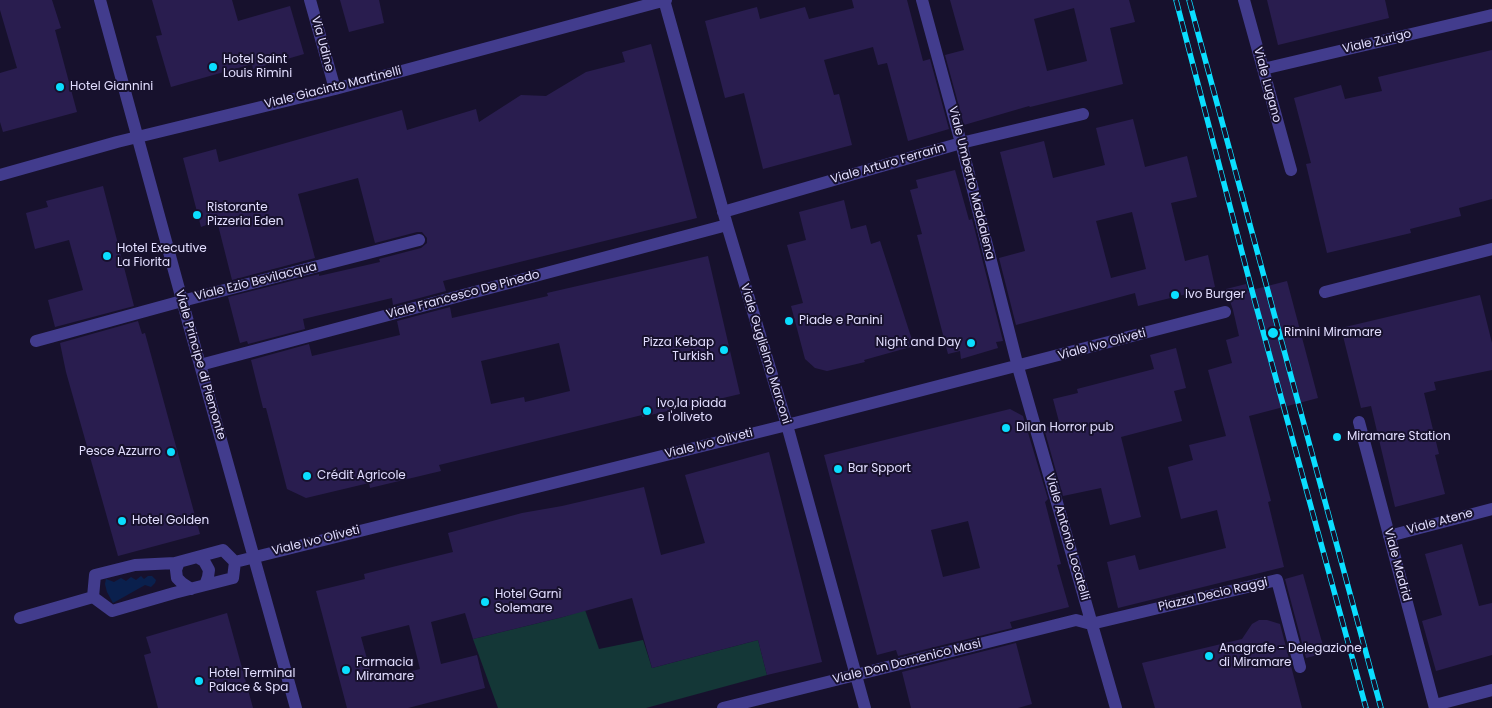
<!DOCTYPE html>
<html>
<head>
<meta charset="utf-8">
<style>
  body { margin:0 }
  canvas { display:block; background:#17112d }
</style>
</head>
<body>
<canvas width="1492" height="708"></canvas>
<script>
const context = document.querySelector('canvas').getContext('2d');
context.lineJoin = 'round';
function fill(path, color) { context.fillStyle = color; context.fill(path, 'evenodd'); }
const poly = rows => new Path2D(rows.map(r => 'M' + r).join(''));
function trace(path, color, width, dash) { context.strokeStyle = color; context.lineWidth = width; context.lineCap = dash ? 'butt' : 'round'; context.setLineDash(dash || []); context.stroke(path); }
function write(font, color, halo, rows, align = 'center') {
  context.font = font + ' Poppins,sans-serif'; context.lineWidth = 4; context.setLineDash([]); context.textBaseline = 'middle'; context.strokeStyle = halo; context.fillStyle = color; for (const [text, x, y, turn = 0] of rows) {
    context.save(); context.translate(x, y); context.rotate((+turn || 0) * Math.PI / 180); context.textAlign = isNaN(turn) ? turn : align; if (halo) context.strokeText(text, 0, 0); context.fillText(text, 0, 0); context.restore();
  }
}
fill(poly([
  [585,610,599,649,643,640,652,668,758,640,767,675,646,708,498,708,473,639,563,617]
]), '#143737');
fill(poly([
  [141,576,144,579,148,576,152,576,156,580,155,583,151,587,145,585,113,603,107,592,105,584,106,579,114,582,121,578,126,581,131,577,136,580]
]), '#0a204d');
fill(poly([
  [0,0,52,0,61,28,55,30,77,112,3,132,0,122,0,73,17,68,0,10],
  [152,0,232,0,238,21,290,6,304,54,253,69,252,64,171,87,156,36,162,35],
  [340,0,379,0,384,23,349,32],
  [852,0,907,0,923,61,930,59,949,129,908,141,887,63,878,65,873,47,824,60,834,95,839,94,852,145,763,169,744,93,725,98,705,21,757,7,760,19,805,7,809,19,854,8],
  [950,0,1129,0,1135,22,1110,28,1123,84,1030,107,1029,106,964,125,945,55,964,50],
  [1074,8,1087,61,1047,71,1034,19],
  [1267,0,1385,0,1389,18,1278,45],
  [651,44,697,218,443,281,446,291,393,305,392,298,303,319,305,329,248,344,247,341,240,343,228,297,319,274,319,276,380,262,379,259,421,248,427,243,427,238,422,232,417,232,375,243,358,178,298,194,315,258,232,280,217,221,201,227,183,158,216,149,219,162,402,110,407,130,476,109,479,122,521,95,546,96,586,72,625,62,622,52],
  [1492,50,1492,199,1459,208,1461,216,1410,229,1411,233,1327,253,1306,164,1311,163,1294,98,1341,85,1345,99,1382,91,1378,77],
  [1133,119,1145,167,1187,156,1197,197,1171,203,1185,261,1208,255,1215,287,1138,306,1135,293,1016,325,999,258,1025,251,1000,152,1044,141,1053,178,1105,165,1096,128],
  [1132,212,1146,269,1111,278,1096,221],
  [955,170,969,220,972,219,1003,341,996,342,998,348,961,359,960,351,948,354,917,235,922,234,910,190,918,188,916,180],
  [103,186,134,306,55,327,48,300,83,290,69,240,35,249,26,213,48,207,46,201],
  [844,200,851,229,866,225,871,244,880,241,914,346,864,360,865,362,827,371,815,368,805,359,791,306,803,303,787,245,806,240,799,212],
  [708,256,740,394,642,417,642,415,439,465,441,471,370,488,369,483,306,498,287,489,266,408,263,408,251,360,309,344,312,356,400,335,397,321,450,307,452,318,548,296,547,293],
  [559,343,570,391,525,402,524,397,491,404,481,361],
  [1287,281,1318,398,1249,416,1271,501,1268,502,1284,567,1118,608,1107,562,1135,555,1139,570,1226,548,1217,510,1181,519,1168,467,1193,460,1189,445,1226,436,1208,370,1232,363,1226,340,1239,336,1233,310,1226,289,1246,284,1248,291],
  [1480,295,1492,343,1492,370,1434,382,1436,390,1424,393,1439,454,1435,455,1445,494,1395,507,1371,406,1361,408,1341,328],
  [138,321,142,334,145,333,200,534,118,556,66,372,60,343],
  [1176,348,1186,388,1174,391,1182,421,1121,437,1141,517,1110,525,1101,488,1063,496,1043,425,1062,433,1053,399,1078,393,1077,389,1154,369,1150,355],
  [1010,409,1023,416,1048,499,1045,502,1061,564,1057,565,1069,607,1010,622,1012,628,898,656,896,650,877,655,824,455],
  [968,521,980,568,943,577,931,530],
  [769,452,822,662,767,675,758,640,652,668,632,598,563,617,473,639,465,613,431,622,441,664,477,655,485,688,408,708,347,708,316,591,365,579,364,574,453,552,448,533,522,513,562,506,644,487,661,555,705,543,685,475],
  [409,625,420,669,373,681,361,637],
  [1462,544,1479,606,1492,603,1492,655,1436,671,1422,621,1442,615,1425,554],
  [1303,574,1325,653,1306,658,1285,579],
  [227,613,253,708,158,708,144,655,151,653,146,637],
  [1259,620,1267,620,1280,624,1302,708,1155,708,1142,663,1242,639,1252,624],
  [1016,643,1032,704,1018,708,911,708,902,672]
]), '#291d4f');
trace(poly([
  [100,0,190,329,296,708],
  [310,0,335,89],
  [664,0,727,225,787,425,865,708],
  [922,0,961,143,1018,367,1116,708],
  [1244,0,1291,170],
  [1263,69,1492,15],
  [0,175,117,142,335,89,666,0],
  [723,212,961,143,1083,114],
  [1325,292,1492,249],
  [36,341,182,301,419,240],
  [200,365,727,225],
  [1359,422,1435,708],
  [1389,536,1492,509],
  [197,557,204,561,209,570,208,577,205,585],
  [179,562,176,570,177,578,182,583,191,589],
  [93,597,112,611,174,593,233,578,235,562],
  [20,618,93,597,95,575,135,565,175,563,223,550,235,562,787,425,1225,312],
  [1435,705,1492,690],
  [723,708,1076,620,1091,624,1277,580,1300,667]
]), '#423c8d', 12);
const rail = poly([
  [1176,0,1255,302,1366,708],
  [1189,0,1381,708]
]);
trace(rail, '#0adeff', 5.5);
trace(rail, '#17112d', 4, [11]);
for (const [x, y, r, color] of [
  [213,67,5,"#0adeff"],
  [60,87,5,"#0adeff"],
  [197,215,5,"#0adeff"],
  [107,256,5,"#0adeff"],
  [1175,295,5,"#0adeff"],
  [789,321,5,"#0adeff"],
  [1273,333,6,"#0adeff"],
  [971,343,5,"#0adeff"],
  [724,350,5,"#0adeff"],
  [647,411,5,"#0adeff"],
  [1006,428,5,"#0adeff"],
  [1337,437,5,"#0adeff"],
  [171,452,5,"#0adeff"],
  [838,469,5,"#0adeff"],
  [307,476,5,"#0adeff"],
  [122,521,5,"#0adeff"],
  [485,602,5,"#0adeff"],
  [1209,656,5,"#0adeff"],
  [346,670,5,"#0adeff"],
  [199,681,5,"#0adeff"]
]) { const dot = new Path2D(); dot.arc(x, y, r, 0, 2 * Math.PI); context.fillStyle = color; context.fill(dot); trace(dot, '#17112d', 2); }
write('12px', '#e2deff', '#17112d', [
  ["Viale Zurigo",1377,42,-13],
  ["Via Udine",322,44,75],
  ["Viale Lugano",1267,85,75],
  ["Viale Giacinto Martinelli",333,88,-14],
  ["Viale Arturo Ferrarin",888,164,-16],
  ["Viale Umberto Maddalena",971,183,76],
  ["Viale Ezio Bevilacqua",256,282,-14],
  ["Viale Francesco De Pinedo",463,295,-15],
  ["Viale Ivo Oliveti",1102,345,-15],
  ["Viale Guglielmo Marconi",765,354,73],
  ["Viale Principe di Piemonte",200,365,74],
  ["Viale Ivo Oliveti",709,444,-14],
  ["Viale Atene",1440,522,-15],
  ["Viale Antonio Locatelli",1067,537,74],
  ["Viale Ivo Oliveti",316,541,-14],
  ["Viale Madrid",1397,565,75],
  ["Piazza Decio Raggi",1213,595,-13],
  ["Viale Don Domenico Masi",907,662,-14]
]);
write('12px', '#e2deff', '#17112d', [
  ["Hotel Saint",223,60],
  ["Louis Rimini",223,74],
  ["Hotel Giannini",70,87],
  ["Ristorante",207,208],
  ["Pizzeria Eden",207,222],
  ["Hotel Executive",117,249],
  ["La Fiorita",117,263],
  ["Ivo Burger",1185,295],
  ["Piade e Panini",799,321],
  ["Rimini Miramare",1284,333],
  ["Pizza Kebap",714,343,"right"],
  ["Turkish",714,357,"right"],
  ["Night and Day",961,343,"right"],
  ["Ivo,la piada",657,404],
  ["e l'oliveto",657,418],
  ["Dilan Horror pub",1016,428],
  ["Miramare Station",1347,437],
  ["Pesce Azzurro",161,452,"right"],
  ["Bar Spport",848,469],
  ["Crédit Agricole",317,476],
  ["Hotel Golden",132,521],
  ["Hotel Garnì",495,595],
  ["Solemare",495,609],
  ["Anagrafe - Delegazione",1219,649],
  ["di Miramare",1219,663],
  ["Farmacia",356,663],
  ["Miramare",356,677],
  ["Hotel Terminal",209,674],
  ["Palace & Spa",209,688]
], 'left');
</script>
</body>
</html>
